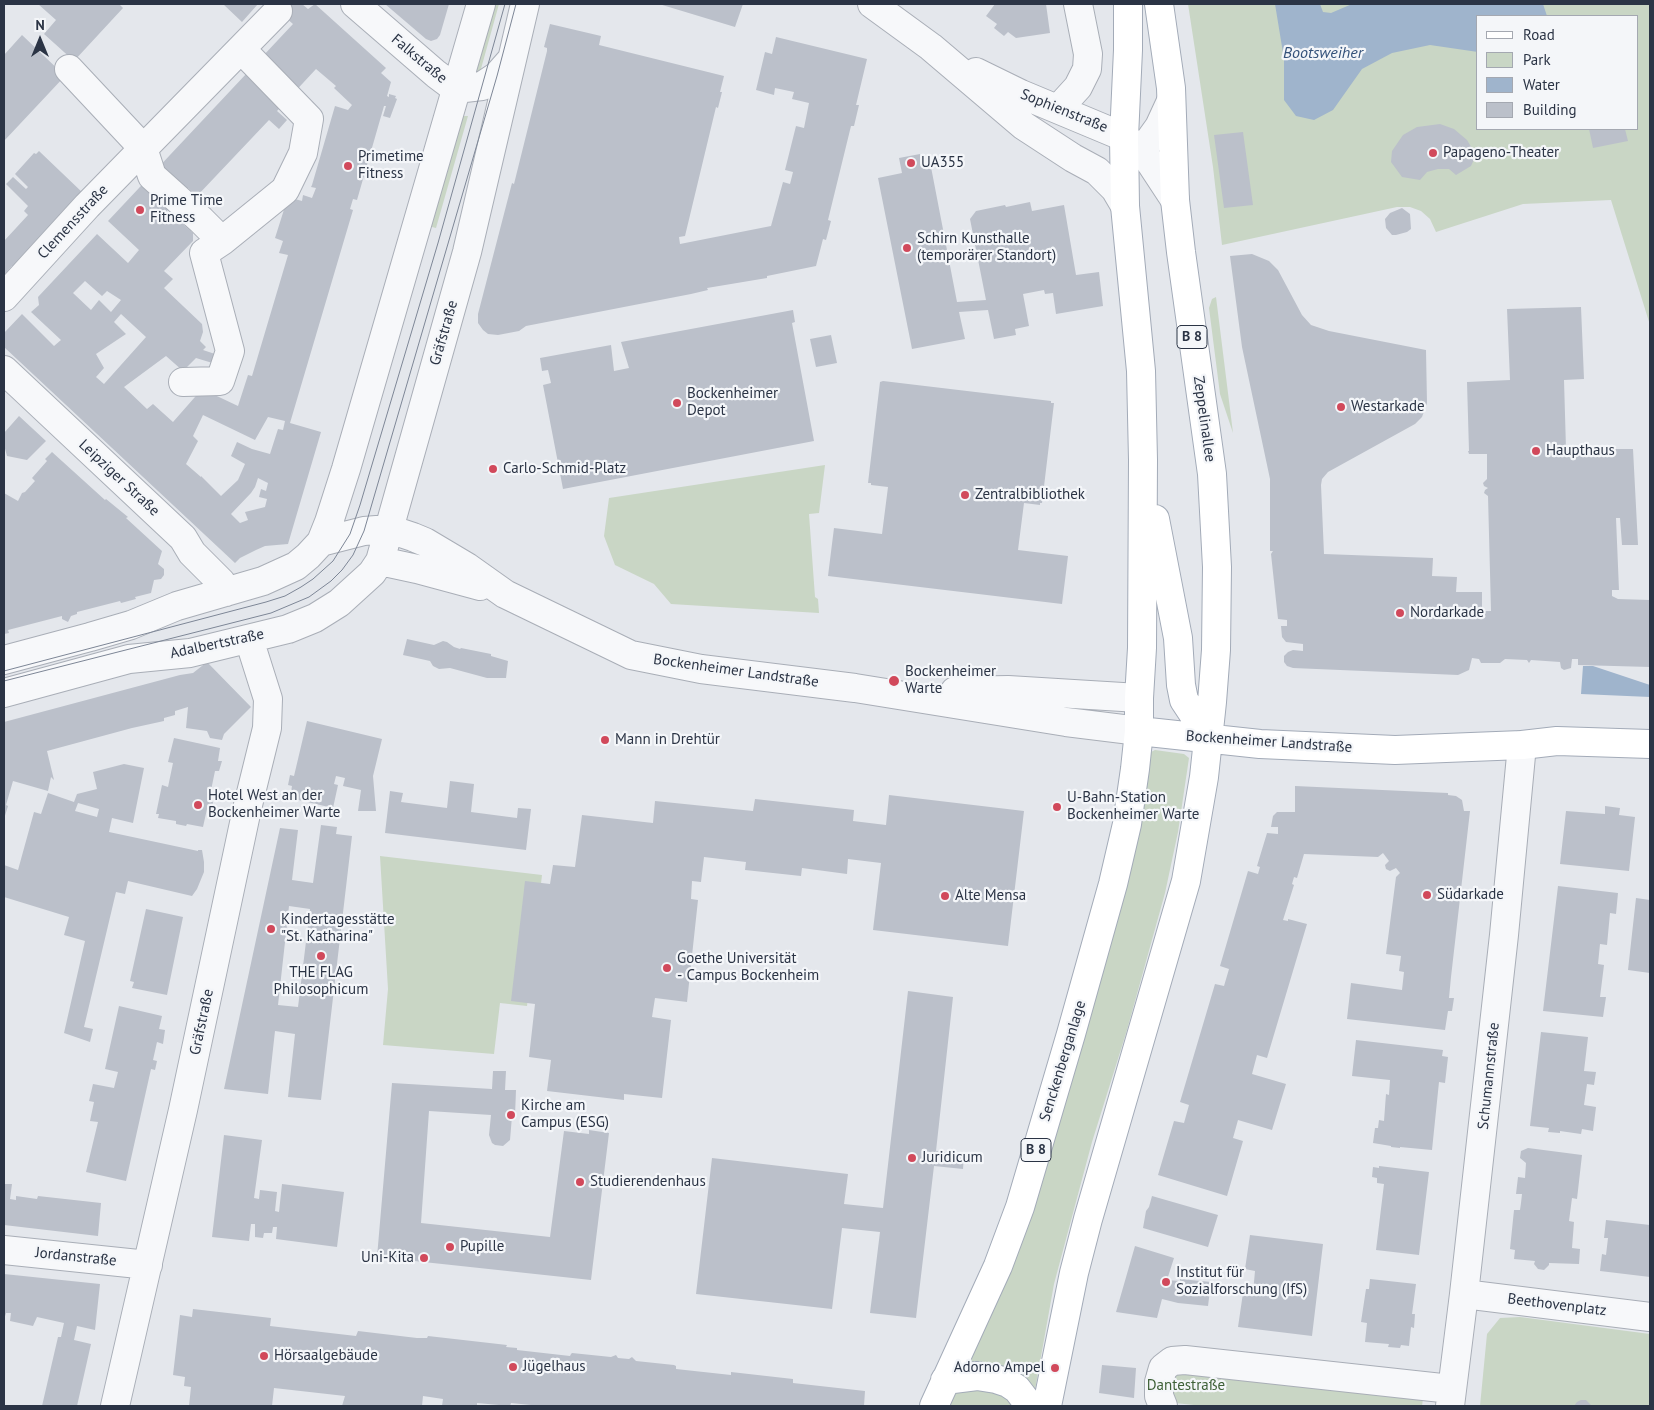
<!DOCTYPE html>
<html>
<head>
<meta charset="utf-8">
<style>
  body { margin:0 }
  #map { position:relative; width:1654px; height:1410px; overflow:hidden; background:#e4e7ec; font-family:"PT Sans",sans-serif }
  canvas { display:block }
  .frame { position:absolute; inset:0; border:5px solid #2b3445; pointer-events:none }
  .legend { position:absolute; left:1476px; top:15px; width:162px; height:115px; box-sizing:border-box; background:#f4f6f9; border:1px solid #a4a8b1; margin:0; padding:6px 9px; list-style:none; font-size:15px; color:#2b3445 }
  .legend li { display:flex; align-items:center; gap:10px; height:25px }
  .legend b { width:25px; border:1px solid #a4a8b1 }
  .north { position:absolute; left:15px; top:15px; width:50px; height:50px; -webkit-text-stroke:4px #f4f6f9; paint-order:stroke; rotate:0deg; font-size:14px; font-weight:700; line-height:20px; text-align:center; color:#2b3445 }
  .north::after { content:''; display:block; margin:auto; width:18px; height:22px; background:#2b3445; clip-path:polygon(50% 0,100% 100%,50% 72%,0 100%) }
</style>
</head>
<body>
<div id="map">
<canvas width="1654" height="1410"></canvas>
<div class="frame"></div>
<ul class="legend">
<li><b style="height:6px;background:#fff"></b>Road</li>
<li><b style="height:14px;background:#c9d6c5"></b>Park</li>
<li><b style="height:14px;background:#9fb4cc"></b>Water</li>
<li><b style="height:14px;background:#bbc0ca"></b>Building</li>
</ul>
<div class="north">N</div>
</div>
<script>
const context = document.querySelector('canvas').getContext('2d');
context.lineJoin = 'round';
function fill(path, color) { context.fillStyle = color; context.fill(path, 'evenodd'); }
const poly = rows => new Path2D(rows.map(r => 'M' + r).join(''));
function trace(path, color, width, dash) { context.strokeStyle = color; context.lineWidth = width; context.lineCap = dash ? 'butt' : 'round'; context.setLineDash(dash || []); context.stroke(path); }
function write(font, color, halo, rows, align = 'center') {
  context.font = font + ' "PT Sans",sans-serif'; context.lineWidth = 4.5; context.setLineDash([]); context.textBaseline = 'middle'; context.strokeStyle = halo; context.fillStyle = color; for (const [text, x, y, turn = 0] of rows) {
    context.save(); context.translate(x, y); context.rotate((+turn || 0) * Math.PI / 180); context.textAlign = isNaN(turn) ? turn : align; if (halo) context.strokeText(text, 0, 0); context.fillText(text, 0, 0); context.restore();
  }
}
fill(poly([
  [492,4,499,4,479,76,471,76],
  [1188,4,1650,4,1650,325,1611,200,1523,204,1436,232,1430,219,1421,211,1410,207,1397,207,1222,245,1213,167],
  [1478,16,1638,16,1638,129,1478,129],
  [464,116,468,116,436,228,428,226,460,117],
  [1216,297,1233,433,1220,394,1209,308,1212,299],
  [825,465,819,513,809,514,815,597,818,599,819,613,671,604,654,584,615,565,604,536,609,498],
  [1155,750,1184,754,1189,758,1178,832,1165,893,1127,1030,1092,1142,1054,1284,1035,1390,963,1368,1149,753],
  [380,856,542,875,527,1006,500,1003,494,1054,383,1045,388,989],
  [1520,1317,1650,1334,1650,1406,1480,1406,1487,1334,1500,1318],
  [1175,1368,1423,1399,1422,1406,1203,1406,1175,1403,1166,1397],
  [968,1386,1006,1394,1020,1406,946,1406,955,1393]
]), '#c9d6c5');
fill(poly([
  [1275,4,1320,4,1323,12,1331,13,1352,4,1543,4,1547,16,1478,16,1478,52,1430,45,1392,53,1362,69,1333,110,1314,120,1296,116,1284,100,1284,59],
  [1583,666,1593,666,1650,685,1650,697,1581,694]
]), '#9fb4cc');
fill(poly([
  [38,4,119,4,123,8,74,61,44,34,56,20],
  [223,4,258,4,242,22],
  [270,4,302,4,308,9,315,4,386,68,381,73,391,82,387,96,389,97,389,94,396,96,395,98,397,99,390,118,383,116,386,106,384,106,357,200,353,199,350,209,353,210,345,237,290,423,321,432,288,544,265,546,256,550,240,558,235,563,4,347,4,333,22,314,54,346,61,340,31,312,39,305,38,297,97,234,128,263,139,250,108,221,293,24],
  [316,69,336,86,334,88,352,105,348,110,335,106,312,185,311,187,316,188,312,198,303,195,302,201,288,197,275,238,283,241,279,253,288,255,252,376,248,375,238,406,202,389,173,422,153,404,147,409,124,387,166,356,183,371,196,358,219,365,221,356,203,350,206,347,200,341,203,332,202,324,164,288,173,279,164,271,193,241,193,233,176,218,170,219,164,214,188,188,197,196,269,120,279,129,287,120,277,111],
  [85,281,102,296,107,291,121,300,111,312,99,300,91,310,73,293],
  [121,314,146,337,104,384,96,377,104,368,96,354,126,334,114,322],
  [203,415,255,440,268,417,285,421,283,430,278,429,270,454,252,449,237,442,231,456,245,464,238,480,221,496,201,476,201,477,186,464,198,441,193,436],
  [258,478,268,483,266,491,261,489,259,497,267,499,265,507,245,512,248,520,240,523,231,514,251,493,255,487],
  [385,4,449,4,440,35,437,39,431,41,426,39],
  [659,4,743,4,735,27],
  [995,4,1046,4,1050,33,1016,38,1008,32,1004,36,994,28,997,24,986,16],
  [550,24,601,36,599,45,724,76,720,92,722,92,718,108,716,107,685,236,679,237,680,244,771,226,783,182,790,184,793,172,785,170,796,126,804,128,809,103,792,99,794,92,775,88,774,95,756,90,765,52,772,54,776,37,867,59,856,105,859,105,854,126,851,126,828,220,831,221,826,240,823,239,816,266,767,276,767,278,707,288,708,290,691,294,526,326,519,331,498,335,488,334,483,330,478,323,478,314,512,183,514,184,547,51,547,48,544,47],
  [22,35,65,76,4,141,4,55],
  [1440,124,1454,129,1467,140,1476,155,1471,166,1456,175,1449,169,1438,169,1427,172,1420,180,1402,177,1391,162,1392,151,1403,135,1417,127],
  [1589,129,1625,129,1628,141,1593,148],
  [1243,132,1253,205,1224,208,1214,135],
  [39,151,84,194,14,268,12,266,4,275,4,241,28,215,24,211,28,206,6,184,13,177,26,189,28,187,15,174,34,153,36,154],
  [920,154,923,169,931,167,957,302,986,300,970,219,976,211,1005,205,1006,207,1030,202,1032,211,1064,205,1076,275,1099,272,1103,306,1056,314,1053,293,1045,294,1044,290,1023,294,1029,326,1015,329,1016,335,994,339,988,310,959,312,965,339,912,349,878,178,902,173,899,158],
  [1402,208,1410,214,1411,229,1407,232,1396,235,1392,235,1386,228,1385,219,1390,213],
  [1252,254,1269,261,1278,270,1302,315,1311,325,1329,331,1426,350,1427,403,1422,417,1415,424,1328,472,1322,479,1321,485,1324,554,1433,558,1432,576,1457,577,1456,592,1482,592,1482,611,1491,611,1488,496,1484,493,1485,490,1488,488,1484,486,1483,483,1487,479,1487,454,1469,454,1468,451,1469,451,1467,382,1510,380,1507,309,1581,307,1584,379,1564,380,1566,449,1633,449,1638,545,1622,545,1620,518,1616,518,1619,590,1612,590,1612,596,1618,599,1650,600,1650,667,1578,665,1578,659,1572,659,1571,668,1564,670,1561,668,1560,662,1531,660,1529,663,1527,660,1505,659,1500,663,1481,663,1479,659,1472,658,1469,670,1458,675,1293,668,1287,666,1284,662,1284,656,1288,652,1293,650,1303,651,1303,644,1286,642,1282,637,1281,626,1287,626,1287,620,1278,619,1271,554,1273,551,1270,551,1270,479,1242,347,1230,256],
  [793,310,795,322,792,323,814,441,563,489,543,385,551,383,548,370,542,371,540,358,611,345,614,371,629,368,621,342],
  [831,335,837,363,816,367,810,339],
  [883,381,1051,401,1051,403,1054,403,1042,503,1040,503,1040,505,1024,503,1018,550,1068,556,1062,604,828,576,834,528,882,534,888,487,871,485,871,483,868,483,880,382],
  [19,416,46,441,27,460,7,456,4,445,4,433],
  [52,452,105,500,106,499,128,517,126,518,162,551,158,564,164,569,164,575,161,579,154,580,151,593,135,597,136,599,121,603,120,601,77,612,77,614,71,616,68,622,62,619,62,616,8,630,9,633,4,634,4,493,18,501,22,493,25,492,35,481,32,478,47,461,45,459],
  [407,639,434,645,443,641,447,642,454,647,460,649,461,648,491,654,491,656,508,661,506,678,487,678,450,668,439,669,433,666,430,661,403,655],
  [207,662,251,707,224,734,222,740,210,738,207,731,186,728,188,707,175,711,175,715,164,718,164,721,132,728,47,751,54,780,51,777,48,791,13,781,6,805,8,806,4,819,4,722,180,675,193,673],
  [307,721,382,739,373,776,376,811,358,811,361,790,343,786,345,778,336,776,334,784,338,785,333,808,290,798,292,786,288,785,290,775,294,776],
  [174,738,220,748,218,761,222,761,219,771,215,771,209,800,213,802,212,810,207,809,203,827,187,824,186,826,176,824,176,821,158,818,159,814,156,814,162,785,168,787,173,763,168,762],
  [124,764,144,768,133,823,112,818,109,832,198,851,198,850,202,850,204,862,204,872,197,889,192,896,128,881,125,894,116,892,84,1027,93,1029,90,1042,64,1033,85,941,64,935,69,917,4,897,4,865,18,870,34,812,41,814,48,793,74,802,77,794,97,789,93,772],
  [78,803,99,809,97,817,75,811],
  [450,781,474,784,471,812,517,818,518,808,531,809,526,850,385,833,390,791,403,793,401,802,447,808],
  [1295,786,1448,793,1448,795,1456,796,1462,800,1464,811,1470,811,1451,977,1449,998,1454,998,1452,1011,1448,1011,1445,1030,1347,1019,1351,983,1402,990,1404,972,1399,971,1401,956,1386,954,1396,877,1400,873,1396,868,1390,871,1386,869,1385,865,1389,861,1383,853,1378,857,1304,854,1297,878,1294,877,1292,884,1294,885,1283,920,1288,921,1288,919,1307,924,1267,1058,1257,1055,1252,1074,1286,1084,1272,1130,1238,1120,1233,1138,1243,1141,1227,1196,1158,1175,1174,1121,1184,1123,1189,1105,1180,1102,1215,984,1224,986,1229,969,1220,966,1248,871,1258,874,1260,867,1257,866,1267,833,1278,834,1278,827,1271,827,1273,816,1277,812,1295,812],
  [889,795,1024,811,1008,946,873,930,881,863,848,859,847,874,802,868,801,876,745,870,746,862,704,857,701,882,692,881,691,899,698,900,687,1002,655,998,652,1017,671,1020,662,1098,624,1094,624,1100,547,1091,551,1060,529,1057,535,1004,511,1001,525,881,550,884,553,865,575,867,582,815,653,823,655,801,753,811,755,799,854,810,853,821,886,825],
  [1605,806,1620,808,1619,815,1635,817,1629,871,1560,864,1566,811,1605,814],
  [321,825,337,827,336,834,352,836,321,1100,288,1097,295,1034,275,1031,268,1094,224,1089,280,828,298,830,292,880,313,883],
  [289,906,310,909,298,1007,278,1005],
  [1558,886,1618,893,1616,914,1610,913,1607,945,1600,944,1598,964,1604,965,1600,997,1606,997,1603,1017,1543,1011],
  [1636,898,1650,900,1650,973,1628,970],
  [146,909,183,917,167,995,132,988,134,982,130,981],
  [908,991,953,997,936,1151,964,1154,963,1169,934,1166,916,1318,870,1313,880,1232,842,1228,832,1309,696,1294,712,1158,848,1174,844,1204,883,1208],
  [119,1006,162,1016,159,1029,165,1030,163,1044,157,1042,153,1060,157,1061,155,1070,151,1069,126,1181,86,1172,98,1122,90,1121,94,1102,89,1101,93,1084,114,1088,118,1072,105,1069],
  [1541,1032,1588,1037,1584,1071,1596,1072,1594,1085,1587,1084,1584,1105,1596,1107,1593,1131,1582,1129,1581,1134,1560,1131,1560,1133,1548,1132,1549,1128,1530,1126],
  [1356,1040,1443,1050,1442,1056,1448,1057,1445,1083,1439,1082,1432,1150,1400,1147,1400,1148,1391,1147,1391,1146,1373,1143,1375,1128,1378,1128,1379,1120,1384,1121,1386,1094,1389,1095,1390,1080,1352,1076],
  [493,1071,506,1071,505,1090,516,1090,515,1116,512,1116,510,1140,503,1146,495,1145,492,1143,489,1135,491,1115,429,1111,421,1223,550,1237,564,1131,589,1134,589,1130,609,1133,591,1280,377,1257,392,1083,492,1089],
  [224,1135,262,1140,254,1198,259,1199,260,1190,277,1192,275,1211,279,1212,282,1184,344,1192,337,1247,276,1239,277,1227,273,1227,272,1233,264,1233,263,1238,255,1237,255,1224,251,1224,249,1241,212,1237],
  [1528,1148,1582,1155,1577,1199,1572,1198,1569,1221,1574,1222,1572,1248,1580,1249,1579,1264,1549,1263,1549,1265,1544,1270,1538,1269,1534,1264,1535,1261,1514,1259,1515,1250,1510,1249,1514,1210,1520,1210,1521,1203,1522,1194,1516,1194,1518,1177,1525,1178,1526,1163,1520,1158,1521,1151],
  [1379,1166,1429,1172,1419,1255,1376,1250,1384,1184,1377,1183,1377,1178,1372,1177,1373,1167,1379,1168],
  [4,1184,12,1184,10,1199,16,1200,16,1196,37,1199,38,1196,101,1203,98,1236,4,1225],
  [1152,1196,1218,1215,1208,1247,1143,1228,1146,1211,1149,1207],
  [1606,1220,1650,1225,1650,1277,1600,1271,1602,1254,1606,1255,1608,1238,1604,1238],
  [1250,1235,1323,1244,1312,1336,1238,1327,1243,1293,1253,1294,1254,1282,1255,1271,1245,1269],
  [1135,1246,1174,1258,1167,1280,1180,1281,1180,1279,1211,1282,1208,1306,1178,1303,1162,1299,1157,1318,1116,1312],
  [4,1274,100,1284,95,1330,77,1326,74,1340,91,1344,77,1406,42,1406,58,1337,61,1337,64,1323,37,1317,33,1326,10,1321,11,1313,6,1313,4,1320],
  [1370,1279,1416,1284,1412,1314,1415,1314,1414,1328,1411,1327,1409,1346,1401,1345,1400,1348,1388,1347,1389,1344,1365,1342,1367,1323,1361,1322,1366,1289,1369,1289],
  [193,1309,271,1318,270,1326,356,1336,358,1331,417,1338,427,1338,428,1336,507,1345,506,1347,517,1348,517,1350,570,1356,571,1354,572,1353,611,1357,616,1355,618,1358,629,1359,632,1357,636,1361,674,1365,676,1366,676,1369,731,1375,731,1372,793,1379,793,1383,865,1391,864,1406,541,1406,511,1403,510,1406,477,1403,477,1406,442,1406,443,1399,423,1396,422,1406,342,1406,345,1396,274,1388,272,1406,189,1406,191,1387,184,1386,185,1377,173,1375,180,1315,192,1317],
  [1102,1365,1136,1368,1134,1398,1099,1393],
  [1581,1400,1586,1400,1592,1406,1574,1406,1577,1402]
]), '#bbc0ca');
const minor = poly([
  [355,4,436,74,456,89,482,86,497,76,512,59],
  [872,4,931,47,1024,126,1073,158,1097,171,1115,189,1125,206],
  [69,69,143,148,152,176,201,220,222,241,204,253,230,351,220,381,183,382],
  [976,72,1021,94,1124,137,1141,150,1152,165,1175,200],
  [1058,109,1078,87,1087,69,1088,54,1078,4],
  [1126,157,1141,150,1149,141,1159,127,1171,101],
  [222,241,285,190,303,153,309,119,241,49],
  [4,297,87,206,278,11],
  [4,370,183,538,192,553,221,582,226,592],
  [321,542,364,531,389,529,413,537,425,542,467,567,505,594,631,655,701,669,855,688,1066,722,1139,731],
  [380,561,417,569,480,586],
  [4,660,90,637,131,625,177,606,263,581,296,566,308,556,321,542,329,522,346,469,481,4],
  [955,691,1008,690,1139,698],
  [4,693,129,659,190,653,288,629,315,618,339,603,372,573,380,561,467,252,525,4],
  [4,1250,148,1265],
  [1464,1294,1650,1317],
  [115,1406,183,1110,247,809,267,728,268,699,249,639],
  [1163,1406,1159,1396,1159,1382,1163,1368,1172,1361,1185,1360,1451,1389],
  [1450,1406,1464,1294,1504,935,1522,745]
]);
const major = poly([
  [1155,519,1178,638,1181,685,1184,700,1209,738],
  [1139,731,1260,744,1395,750,1522,745,1557,741,1650,744],
  [945,1380,977,1376,996,1379,1008,1383,1017,1389,1030,1406],
  [934,1406,998,1266,1020,1207,1071,1034,1113,884,1127,824,1135,769,1139,731,1139,698,1142,648,1143,460,1141,371,1125,206,1124,137,1128,50,1128,4],
  [1047,1406,1074,1273,1088,1219,1186,881,1204,777,1212,702,1216,650,1217,567,1212,474,1181,252,1175,200,1171,88,1159,4]
]);
trace(minor, '#a9aeb7', 30);
trace(major, '#a3abb8', 30);
trace(minor, '#f7f8fa', 28);
trace(major, '#fff', 28);
trace(poly([
  [4,671,266,602,285,596,301,587,313,579,333,561,350,534,360,505,438,243,505,4],
  [4,681,271,613,309,597,331,581,342,570,353,555,364,531,497,76,516,4]
]), '#7d8696', 1);
for (const [x, y, r, color] of [
  [1433,153,5,"#d1495b"],
  [911,163,5,"#d1495b"],
  [348,166,5,"#d1495b"],
  [140,210,5,"#d1495b"],
  [907,248,5,"#d1495b"],
  [677,403,5,"#d1495b"],
  [1341,407,5,"#d1495b"],
  [1536,451,5,"#d1495b"],
  [493,469,5,"#d1495b"],
  [965,495,5,"#d1495b"],
  [1400,613,5,"#d1495b"],
  [894,681,6,"#d1495b"],
  [605,740,5,"#d1495b"],
  [198,805,5,"#d1495b"],
  [1057,807,5,"#d1495b"],
  [1427,895,5,"#d1495b"],
  [945,896,5,"#d1495b"],
  [271,929,5,"#d1495b"],
  [321,956,5,"#d1495b"],
  [667,968,5,"#d1495b"],
  [511,1115,5,"#d1495b"],
  [912,1158,5,"#d1495b"],
  [580,1182,5,"#d1495b"],
  [450,1247,5,"#d1495b"],
  [424,1258,5,"#d1495b"],
  [1166,1282,5,"#d1495b"],
  [264,1356,5,"#d1495b"],
  [513,1367,5,"#d1495b"],
  [1055,1368,5,"#d1495b"]
]) { const dot = new Path2D(); dot.arc(x, y, r, 0, 2 * Math.PI); context.fillStyle = color; context.fill(dot); trace(dot, '#f4f6f9', 2); }
for (const [x, y, w] of [
  [1192,337,30],
  [1036,1150,30]
]) { const box = new Path2D(); box.roundRect(x - w / 2, y - 11.5, w, 23, 4); context.fillStyle = '#f4f6f9'; context.fill(box); trace(box, '#2b3445', 1); }
write('bold 14px', '#2b3445', null, [
  ["B 8",1192,337],
  ["B 8",1036,1150]
]);
write('15px', '#2b3445', '#f4f6f9', [
  ["Falkstraße",419,59,40],
  ["Sophienstraße",1064,111,22],
  ["Clemensstraße",73,222,-47],
  ["Gräfstraße",444,333,-74],
  ["Zeppelinallee",1204,419,82],
  ["Leipziger Straße",119,478,43],
  ["Adalbertstraße",217,644,-12],
  ["Bockenheimer Landstraße",736,671,8],
  ["Bockenheimer Landstraße",1269,742,4],
  ["Gräfstraße",202,1022,-78],
  ["Senckenberganlage",1063,1061,-73],
  ["Schumannstraße",1489,1076,-84],
  ["Jordanstraße",76,1257,6],
  ["Beethovenplatz",1557,1305,7]
]);
write('15px', '#2b3445', '#f4f6f9', [
  ["Papageno-Theater",1443,153],
  ["Primetime",358,157],
  ["Fitness",358,174],
  ["UA355",921,163],
  ["Prime Time",150,201],
  ["Fitness",150,218],
  ["Schirn Kunsthalle",917,239],
  ["(temporärer Standort)",917,256],
  ["Bockenheimer",687,394],
  ["Depot",687,411],
  ["Westarkade",1351,407],
  ["Haupthaus",1546,451],
  ["Carlo-Schmid-Platz",503,469],
  ["Zentralbibliothek",975,495],
  ["Nordarkade",1410,613],
  ["Bockenheimer",905,672],
  ["Warte",905,689],
  ["Mann in Drehtür",615,740],
  ["Hotel West an der",208,796],
  ["Bockenheimer Warte",208,813],
  ["U-Bahn-Station",1067,798],
  ["Bockenheimer Warte",1067,815],
  ["Südarkade",1437,895],
  ["Alte Mensa",955,896],
  ["Kindertagesstätte",281,920],
  ["\"St. Katharina\"",281,937],
  ["Goethe Universität",677,959],
  ["- Campus Bockenheim",677,976],
  ["THE FLAG",321,973,"center"],
  ["Philosophicum",321,990,"center"],
  ["Kirche am",521,1106],
  ["Campus (ESG)",521,1123],
  ["Juridicum",922,1158],
  ["Studierendenhaus",590,1182],
  ["Pupille",460,1247],
  ["Uni-Kita",414,1258,"right"],
  ["Institut für",1176,1273],
  ["Sozialforschung (IfS)",1176,1290],
  ["Hörsaalgebäude",274,1356],
  ["Jügelhaus",523,1367],
  ["Adorno Ampel",1045,1368,"right"]
], 'left');
write('15px', '#3f6138', '#f4f6f9', [
  ["Dantestraße",1186,1386]
]);
write('italic 16px', '#34527a', '#f4f6f9', [
  ["Bootsweiher",1323,53]
]);
</script>
</body>
</html>
